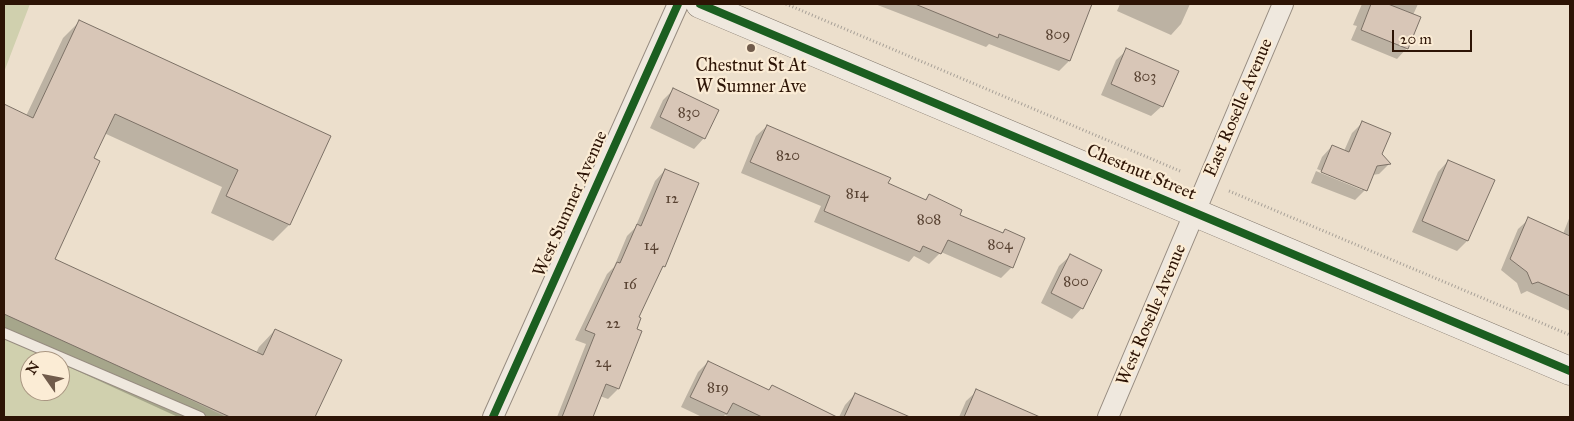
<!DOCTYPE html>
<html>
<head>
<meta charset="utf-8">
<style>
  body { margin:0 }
  #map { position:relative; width:1574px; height:421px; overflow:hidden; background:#ecdfcc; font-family:"IM FELL Great Primer",serif }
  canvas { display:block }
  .frame { position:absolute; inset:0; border:5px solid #2d1405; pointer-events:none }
  .north { position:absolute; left:20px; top:351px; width:50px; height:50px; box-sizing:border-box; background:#fbecd5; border:1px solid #a99682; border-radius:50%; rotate:303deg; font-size:14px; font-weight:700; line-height:20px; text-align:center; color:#2d1405 }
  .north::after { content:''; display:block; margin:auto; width:18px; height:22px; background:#705b4b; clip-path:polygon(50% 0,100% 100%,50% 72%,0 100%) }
  .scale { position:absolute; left:1392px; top:30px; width:80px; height:22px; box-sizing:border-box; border:2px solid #2d1405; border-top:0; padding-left:6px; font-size:15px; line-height:18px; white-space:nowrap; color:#2d1405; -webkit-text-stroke:4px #fbecd5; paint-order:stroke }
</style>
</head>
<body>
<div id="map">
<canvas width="1574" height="421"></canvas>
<div class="frame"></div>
<div class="north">N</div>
<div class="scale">20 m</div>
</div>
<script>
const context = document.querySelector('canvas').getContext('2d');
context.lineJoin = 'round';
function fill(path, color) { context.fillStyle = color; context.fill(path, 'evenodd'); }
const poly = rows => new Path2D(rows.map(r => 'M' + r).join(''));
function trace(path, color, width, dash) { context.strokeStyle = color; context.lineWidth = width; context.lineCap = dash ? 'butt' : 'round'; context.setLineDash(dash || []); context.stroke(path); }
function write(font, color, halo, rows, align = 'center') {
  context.font = font + ' "IM FELL Great Primer",serif'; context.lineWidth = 4.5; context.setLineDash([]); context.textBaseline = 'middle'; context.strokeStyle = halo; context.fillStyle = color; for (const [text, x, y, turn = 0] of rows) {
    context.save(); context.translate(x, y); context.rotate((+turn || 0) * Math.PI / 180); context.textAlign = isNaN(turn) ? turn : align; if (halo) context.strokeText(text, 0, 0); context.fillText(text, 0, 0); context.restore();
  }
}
fill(poly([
  [4,4,30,4,4,72],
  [4,310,226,417,4,417],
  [30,361,60,361,60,391,30,391]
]), '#d0d0ae');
fill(poly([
  [875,4,1038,4,1083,24,1069,61,1059,71,989,44,986,47],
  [1120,4,1190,4,1181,24,1171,35,1117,11],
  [1362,4,1418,4,1413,15,1407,48,1397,59,1351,40,1357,26,1353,25],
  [79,22,329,136,289,225,273,241,211,213,222,187,104,133,53,260,256,353,259,347,275,330,340,360,314,417,178,417,60,363,60,361,55,361,4,338,4,106,26,116,63,38],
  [1127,50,1162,106,1151,116,1101,95,1116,60],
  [674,89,704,138,694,149,650,128,663,100],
  [1363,122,1380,155,1389,164,1379,174,1372,175,1365,190,1355,200,1311,183,1316,171,1362,190,1362,188,1317,169,1322,157,1332,146,1344,151,1352,133],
  [767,126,924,201,929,195,958,215,1001,234,1005,230,1024,239,1012,267,1001,278,941,252,929,264,914,256,909,262,814,222,821,206,741,173,756,136],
  [1448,161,1467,241,1457,251,1412,232,1438,172],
  [665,170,664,266,659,271,637,318,618,389,608,399,600,396,591,417,557,417,586,344,575,340,607,274,614,267,627,236,635,228,655,181],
  [1570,216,1570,311,1527,291,1521,294,1517,283,1501,270,1518,229,1529,219,1563,234],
  [1070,256,1082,308,1072,319,1041,303,1059,266],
  [708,362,768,391,772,387,834,417,731,417,725,415,723,417,702,417,681,407,698,372],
  [977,391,1033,416,959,417,966,401],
  [855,394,890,410,887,417,839,417,845,405]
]), '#0003');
const building = poly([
  [915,4,1092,4,1070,61,999,34,998,38,915,4],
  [1371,4,1388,4,1421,17,1408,49,1361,30,1371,4],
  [79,20,331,136,290,225,226,196,238,170,115,114,94,158,100,161,55,259,263,355,275,329,342,360,315,417,230,417,4,314,4,104,33,118,79,20],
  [1126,48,1179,71,1163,107,1111,84,1126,48],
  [673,88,719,110,705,139,660,117,673,88],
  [1362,121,1391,133,1382,154,1391,164,1377,166,1367,191,1321,172,1332,145,1349,152,1362,121],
  [767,125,891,178,888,183,926,200,929,194,962,210,960,215,1003,233,1005,229,1025,238,1013,268,948,240,941,254,923,246,920,252,824,211,830,196,750,162,767,125],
  [1448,160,1495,180,1468,241,1422,221,1448,160],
  [665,169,699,183,665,267,663,266,639,317,641,318,637,329,642,331,619,389,606,384,593,417,562,417,595,334,585,330,617,262,620,263,637,224,641,226,665,169],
  [1528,217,1570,236,1570,296,1538,282,1532,284,1527,272,1510,259,1528,217],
  [1070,254,1102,270,1083,309,1051,293,1070,254],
  [708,361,769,390,772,385,837,417,762,417,733,403,727,414,690,397,708,361],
  [976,389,1040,417,964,417,976,389],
  [855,393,910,417,844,417,855,393]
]);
fill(building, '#d8c6b7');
trace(building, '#7c7166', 1);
const lane = poly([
  [4,333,200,417]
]);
const street = poly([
  [493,417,678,4],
  [1108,417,1283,4]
]);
const secondary = poly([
  [700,4,1570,371]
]);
trace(lane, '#978c80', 12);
trace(street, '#978c80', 22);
trace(secondary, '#7c7166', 29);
trace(poly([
  [786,4,1180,171],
  [1229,191,1570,335]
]), '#a8a198', 3, [1, 2.5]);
trace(lane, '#efe8de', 10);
trace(street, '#efe8de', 20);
trace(secondary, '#efe8de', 28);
trace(poly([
  [700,4,1570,371],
  [493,417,678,4]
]), '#1b5e20', 8);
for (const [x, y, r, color] of [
  [751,48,5,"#705b4b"]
]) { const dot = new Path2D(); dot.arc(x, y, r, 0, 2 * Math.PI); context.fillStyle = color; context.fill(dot); trace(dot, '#fbecd5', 2); }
write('15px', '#584232', null, [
  ["809",1058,35],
  ["803",1145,77],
  ["830",689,113],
  ["820",788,156],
  ["814",857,194],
  ["12",672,199],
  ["808",929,220],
  ["804",1000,245],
  ["14",651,246],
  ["800",1076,282],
  ["16",630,285],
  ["22",613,324],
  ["24",603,363],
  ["819",718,388]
]);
write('18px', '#2d1405', '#fbecd5', [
  ["Chestnut St At",751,67],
  ["W Sumner Ave",751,88]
]);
write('18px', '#2d1405', '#fbecd5', [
  ["East Roselle Avenue",1239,108,-67],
  ["Chestnut Street",1141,173,23],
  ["West Sumner Avenue",571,204,-66],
  ["West Roselle Avenue",1152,315,-67]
]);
</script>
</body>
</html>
